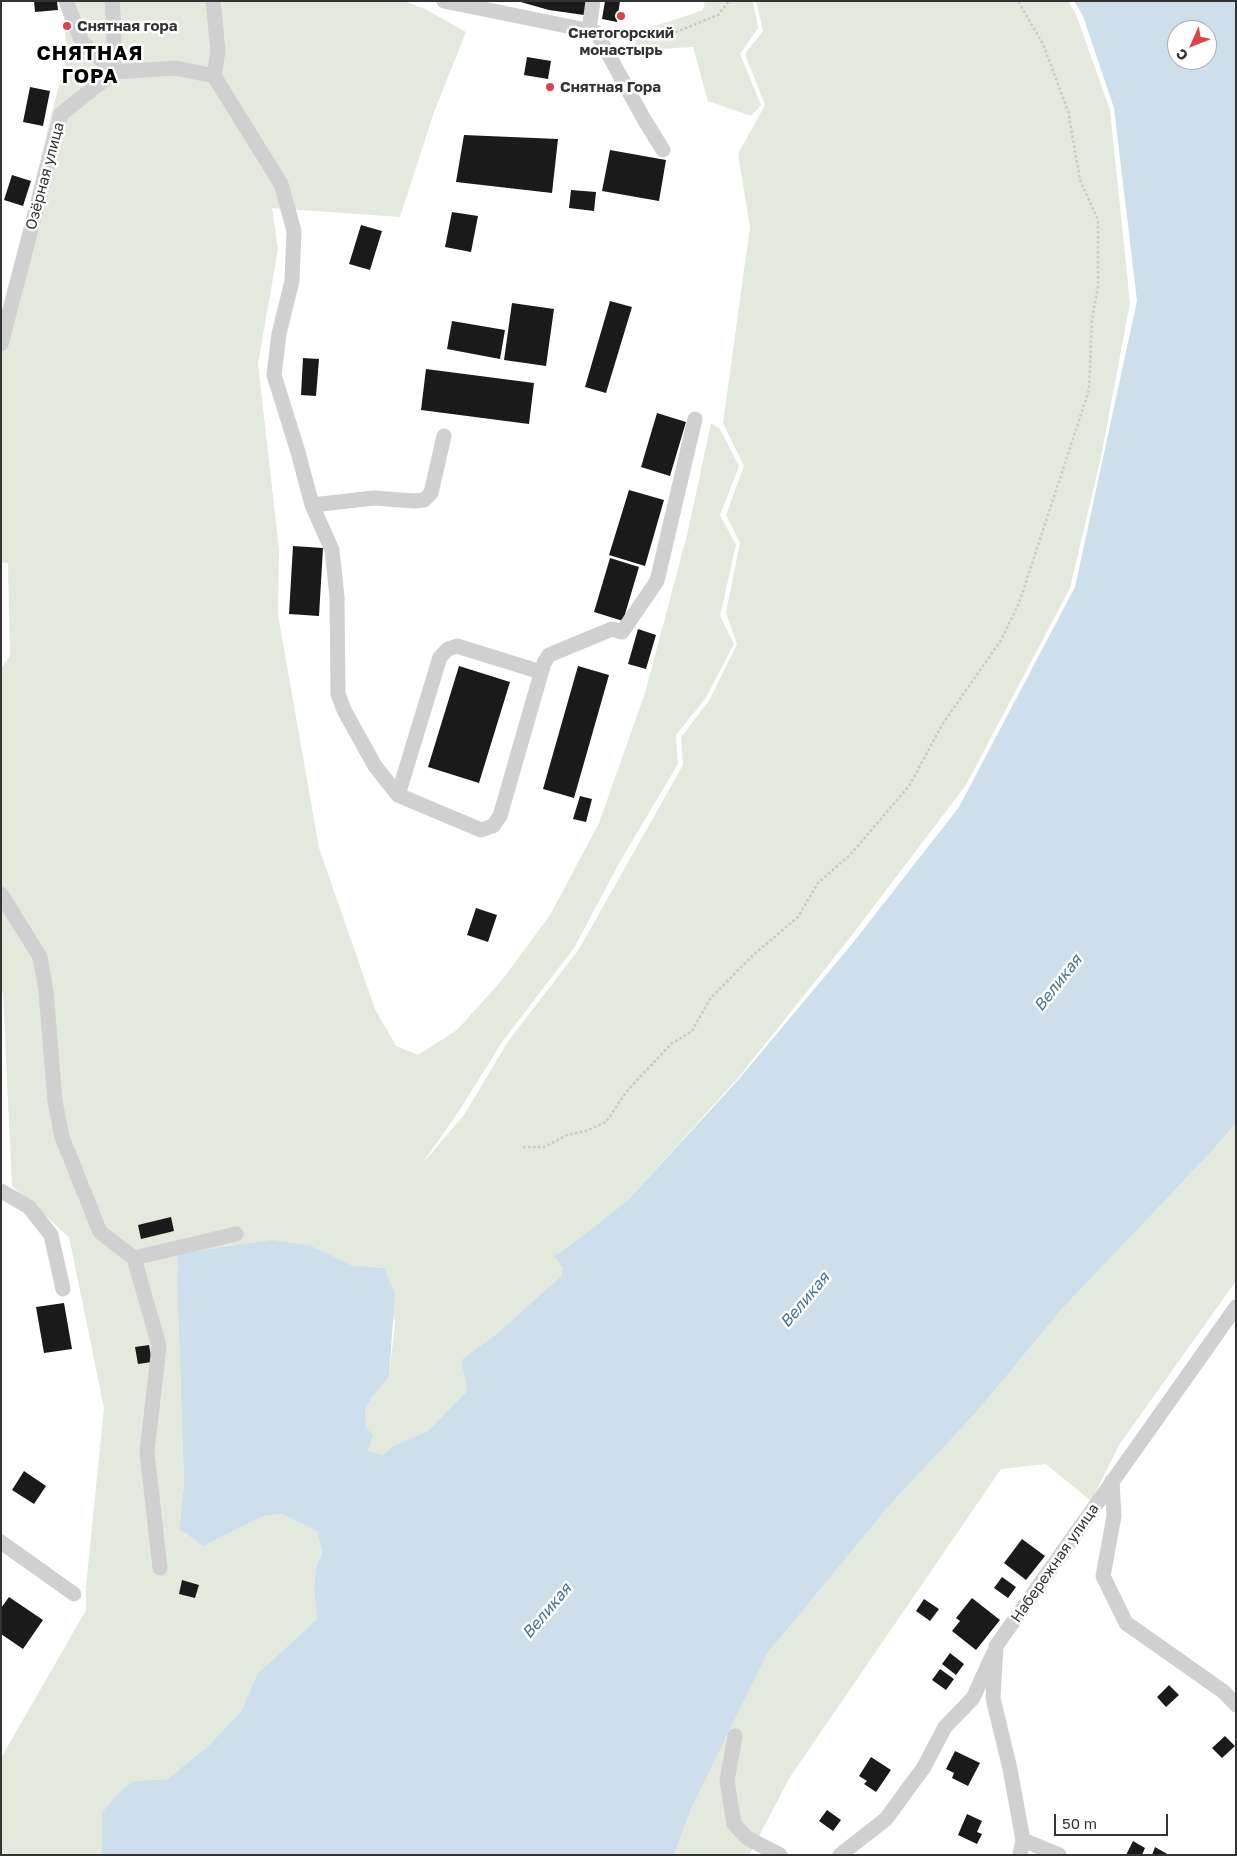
<!DOCTYPE html>
<html>
<head>
<meta charset="utf-8">
<style>
  body { margin:0 }
  #map { position:relative; width:1237px; height:1856px; overflow:hidden; background:#fff; font-family:"Golos Text",sans-serif }
  canvas { display:block }
  .frame { position:absolute; inset:0; border:2px solid #333; pointer-events:none }
  .north { position:absolute; left:1167px; top:20px; width:50px; height:50px; box-sizing:border-box; background:#fff; border:1px solid #adadad; border-radius:50%; rotate:226deg; font-size:14px; font-weight:700; line-height:20px; text-align:center; color:#333 }
  .north::after { content:''; display:block; margin:auto; width:18px; height:22px; background:#dd424b; clip-path:polygon(50% 0,100% 100%,50% 72%,0 100%) }
  .scale { position:absolute; left:1054px; top:1814px; width:114px; height:22px; box-sizing:border-box; border:2px solid #333; border-top:0; padding-left:6px; font-size:15px; line-height:18px; white-space:nowrap; color:#333; -webkit-text-stroke:4px #fff; paint-order:stroke }
</style>
</head>
<body>
<div id="map">
<canvas width="1237" height="1856"></canvas>
<div class="frame"></div>
<div class="north">С</div>
<div class="scale">50 m</div>
</div>
<script>
const context = document.querySelector('canvas').getContext('2d');
context.lineJoin = 'round';
function fill(path, color) { context.fillStyle = color; context.fill(path, 'evenodd'); }
const poly = rows => new Path2D(rows.map(r => 'M' + r).join(''));
function trace(path, color, width, dash) { context.strokeStyle = color; context.lineWidth = width; context.lineCap = dash ? 'butt' : 'round'; context.setLineDash(dash || []); context.stroke(path); }
function write(font, color, halo, rows, align = 'center') {
  context.font = font + ' "Golos Text",sans-serif'; context.lineWidth = 5; context.setLineDash([]); context.textBaseline = 'middle'; context.strokeStyle = halo; context.fillStyle = color; for (const [text, x, y, turn = 0] of rows) {
    context.save(); context.translate(x, y); context.rotate((+turn || 0) * Math.PI / 180); context.textAlign = isNaN(turn) ? turn : align; if (halo) context.strokeText(text, 0, 0); context.fillText(text, 0, 0); context.restore();
  }
}
fill(poly([
  [71,1,404,1,425,9,466,32,434,112,400,217,272,208,278,249,258,364,279,549,278,615,319,848,375,1009,396,1046,418,1055,457,1030,502,980,550,915,599,823,645,693,688,531,711,423,720,429,739,466,720,515,736,545,720,616,734,644,705,699,676,735,678,764,622,858,574,948,502,1042,459,1111,422,1164,464,1115,507,1043,579,949,683,765,681,737,709,701,737,644,726,613,740,543,726,515,744,466,723,423,750,227,738,154,765,105,745,54,763,31,756,1,1068,1,1076,14,1110,110,1130,303,1101,457,1070,588,966,785,849,939,738,1078,627,1201,561,1252,553,1255,563,1268,561,1276,500,1331,461,1360,467,1391,428,1431,393,1446,383,1455,366,1452,365,1409,373,1396,389,1377,395,1323,384,1268,351,1265,312,1246,178,1255,177,1279,184,1485,179,1529,203,1546,262,1516,282,1514,317,1531,322,1554,316,1567,314,1589,317,1619,257,1674,241,1712,207,1747,167,1779,133,1781,100,1855,1,1855,1,1758,86,1610,86,1587,104,1408,69,1237,12,1186,3,995,1,986,1,668,10,656,8,563,1,562,1,325,52,111,67,57,63,6],
  [705,1,753,1,758,28,740,54,761,105,751,116,708,101,693,47,643,50,619,28,641,30,680,18,703,10],
  [1236,1123,1236,1281,1119,1445,1091,1501,1046,1464,1001,1469,790,1777,749,1855,674,1855,691,1809,767,1654,889,1506,980,1408,1061,1310,1211,1152]
]), '#e3e9dc');
fill(poly([
  [1074,1,1236,1,1236,1123,1211,1152,1061,1310,980,1408,889,1506,767,1654,691,1809,674,1855,100,1855,102,1851,102,1813,119,1793,133,1781,167,1779,207,1747,241,1712,257,1674,317,1619,314,1589,316,1567,322,1554,317,1531,282,1514,263,1516,203,1546,179,1529,184,1485,177,1279,178,1254,272,1240,312,1246,351,1265,384,1268,395,1294,389,1377,373,1396,365,1409,366,1427,373,1436,367,1451,383,1455,393,1446,428,1431,467,1391,461,1360,500,1331,561,1276,563,1268,553,1255,561,1252,627,1201,738,1080,852,944,959,807,1075,587,1137,301,1114,108,1083,16],
  [1177,30,1207,30,1207,60,1177,60]
]), '#cddfea');
fill(poly([
  [34,1,57,1,58,10,35,12],
  [517,1,587,1,584,15,549,10],
  [605,1,620,1,617,22,602,19],
  [527,57,551,61,548,79,524,75],
  [30,87,50,91,43,126,23,122],
  [464,135,558,139,552,193,456,182],
  [610,150,666,160,659,201,602,191],
  [12,175,31,181,23,206,4,200],
  [571,190,596,192,594,211,569,208],
  [452,212,478,216,471,252,445,247],
  [361,225,382,231,370,270,349,264],
  [610,301,632,307,606,393,585,387],
  [512,303,554,309,546,366,504,360],
  [452,321,505,330,500,359,447,349],
  [303,358,319,359,316,396,301,395],
  [426,369,534,383,529,424,421,410],
  [657,413,686,422,670,476,641,467],
  [629,490,664,500,645,566,609,555],
  [293,546,323,548,319,616,289,614],
  [610,558,639,567,623,621,594,612],
  [638,629,656,635,646,669,628,664],
  [459,666,510,682,479,783,428,767],
  [578,666,609,675,574,798,543,789],
  [580,796,592,799,586,822,573,819],
  [476,908,497,915,488,942,467,935],
  [171,1217,174,1231,141,1239,138,1225],
  [64,1303,72,1349,44,1353,36,1307],
  [149,1345,152,1362,138,1364,135,1347],
  [24,1471,46,1486,34,1504,12,1490],
  [1022,1539,1045,1556,1026,1580,1004,1563],
  [1002,1577,1016,1587,1008,1598,994,1588],
  [182,1580,199,1585,195,1598,179,1594],
  [9,1597,43,1620,23,1649,1,1634,1,1608],
  [972,1598,1000,1620,976,1650,952,1631,960,1621,956,1618],
  [924,1599,939,1609,930,1621,916,1611],
  [950,1653,964,1664,956,1675,942,1664],
  [940,1669,954,1679,946,1690,932,1680],
  [1169,1685,1179,1695,1166,1707,1157,1697],
  [1225,1736,1235,1746,1222,1758,1212,1748],
  [955,1751,980,1763,968,1786,952,1778,954,1773,946,1769],
  [871,1757,891,1770,876,1792,864,1784,867,1781,859,1776],
  [827,1810,841,1820,833,1831,819,1821],
  [967,1814,982,1821,977,1832,982,1834,977,1844,958,1835],
  [1133,1841,1145,1848,1142,1855,1126,1855],
  [1155,1847,1169,1855,1152,1855]
]), '#1a1a1a');
trace(poly([
  [616,39,643,38,676,32,718,15,729,1],
  [523,1147,544,1147,567,1135,586,1131,606,1122,627,1091,671,1044,692,1031,710,999,751,957,798,917,818,883,850,855,909,786,942,725,1001,640,1019,603,1089,390,1092,319,1098,286,1098,220,1080,180,1068,111,1043,44,1018,1]
]), '#cacaca', 2.5, [2.5, 2.5]);
trace(poly([
  [66,1,82,42,114,72,175,68,214,76],
  [112,1,114,27,114,72],
  [213,1,218,51,214,76,281,184,294,231,292,281,279,334,274,375,298,452,312,505,332,550,337,597,338,694,344,710,375,766,398,795,481,830,493,826,500,816,544,663,549,655,612,629,622,632,657,581,695,419],
  [444,1,596,32,645,121,663,150],
  [589,30,593,1],
  [1,344,61,114,114,72],
  [312,505,374,498,414,501,424,500,431,493,444,436],
  [398,795,440,657,448,649,457,646,541,672],
  [1,894,40,957,46,991,55,1101,62,1137,100,1232,134,1258,236,1234],
  [1,1191,29,1207,51,1235,63,1289],
  [134,1258,159,1346,147,1452,160,1568],
  [1112,1481,1114,1516,1103,1576,1126,1623,1224,1692,1236,1705],
  [1,1542,74,1594],
  [735,1736,727,1781,734,1824,747,1838,780,1855],
  [1023,1840,1059,1855],
  [840,1855,886,1819,924,1767,945,1727,973,1698,993,1654],
  [1020,1855,1023,1840,1010,1769,993,1698,996,1646,1236,1307]
]), '#d0d0d0', 15);
for (const [x, y, r, color] of [
  [621,16,5,"#dd424b"],
  [67,26,5,"#dd424b"],
  [550,87,5,"#dd424b"]
]) { const dot = new Path2D(); dot.arc(x, y, r, 0, 2 * Math.PI); context.fillStyle = color; context.fill(dot); trace(dot, '#fff', 2); }
write('bold 15px', '#333', '#fff', [
  ["Снятная гора",77,26],
  ["Снетогорский",621,33,"center"],
  ["монастырь",621,50,"center"],
  ["Снятная Гора",560,87]
], 'left');
write('15px', '#333', '#fff', [
  ["Озёрная улица",45,176,-75],
  ["Набережная улица",1055,1563,-55]
]);
write('italic 16px', '#447292', '#fff', [
  ["Великая",1058,983,-52],
  ["Великая",805,1300,-50],
  ["Великая",547,1611,-50]
]);
context.letterSpacing = '1px';
write('bold 20px', '#000', '#fff', [
  ["СНЯТНАЯ",90,54],
  ["ГОРА",90,77]
]);
context.letterSpacing = '0px';
</script>
</body>
</html>
